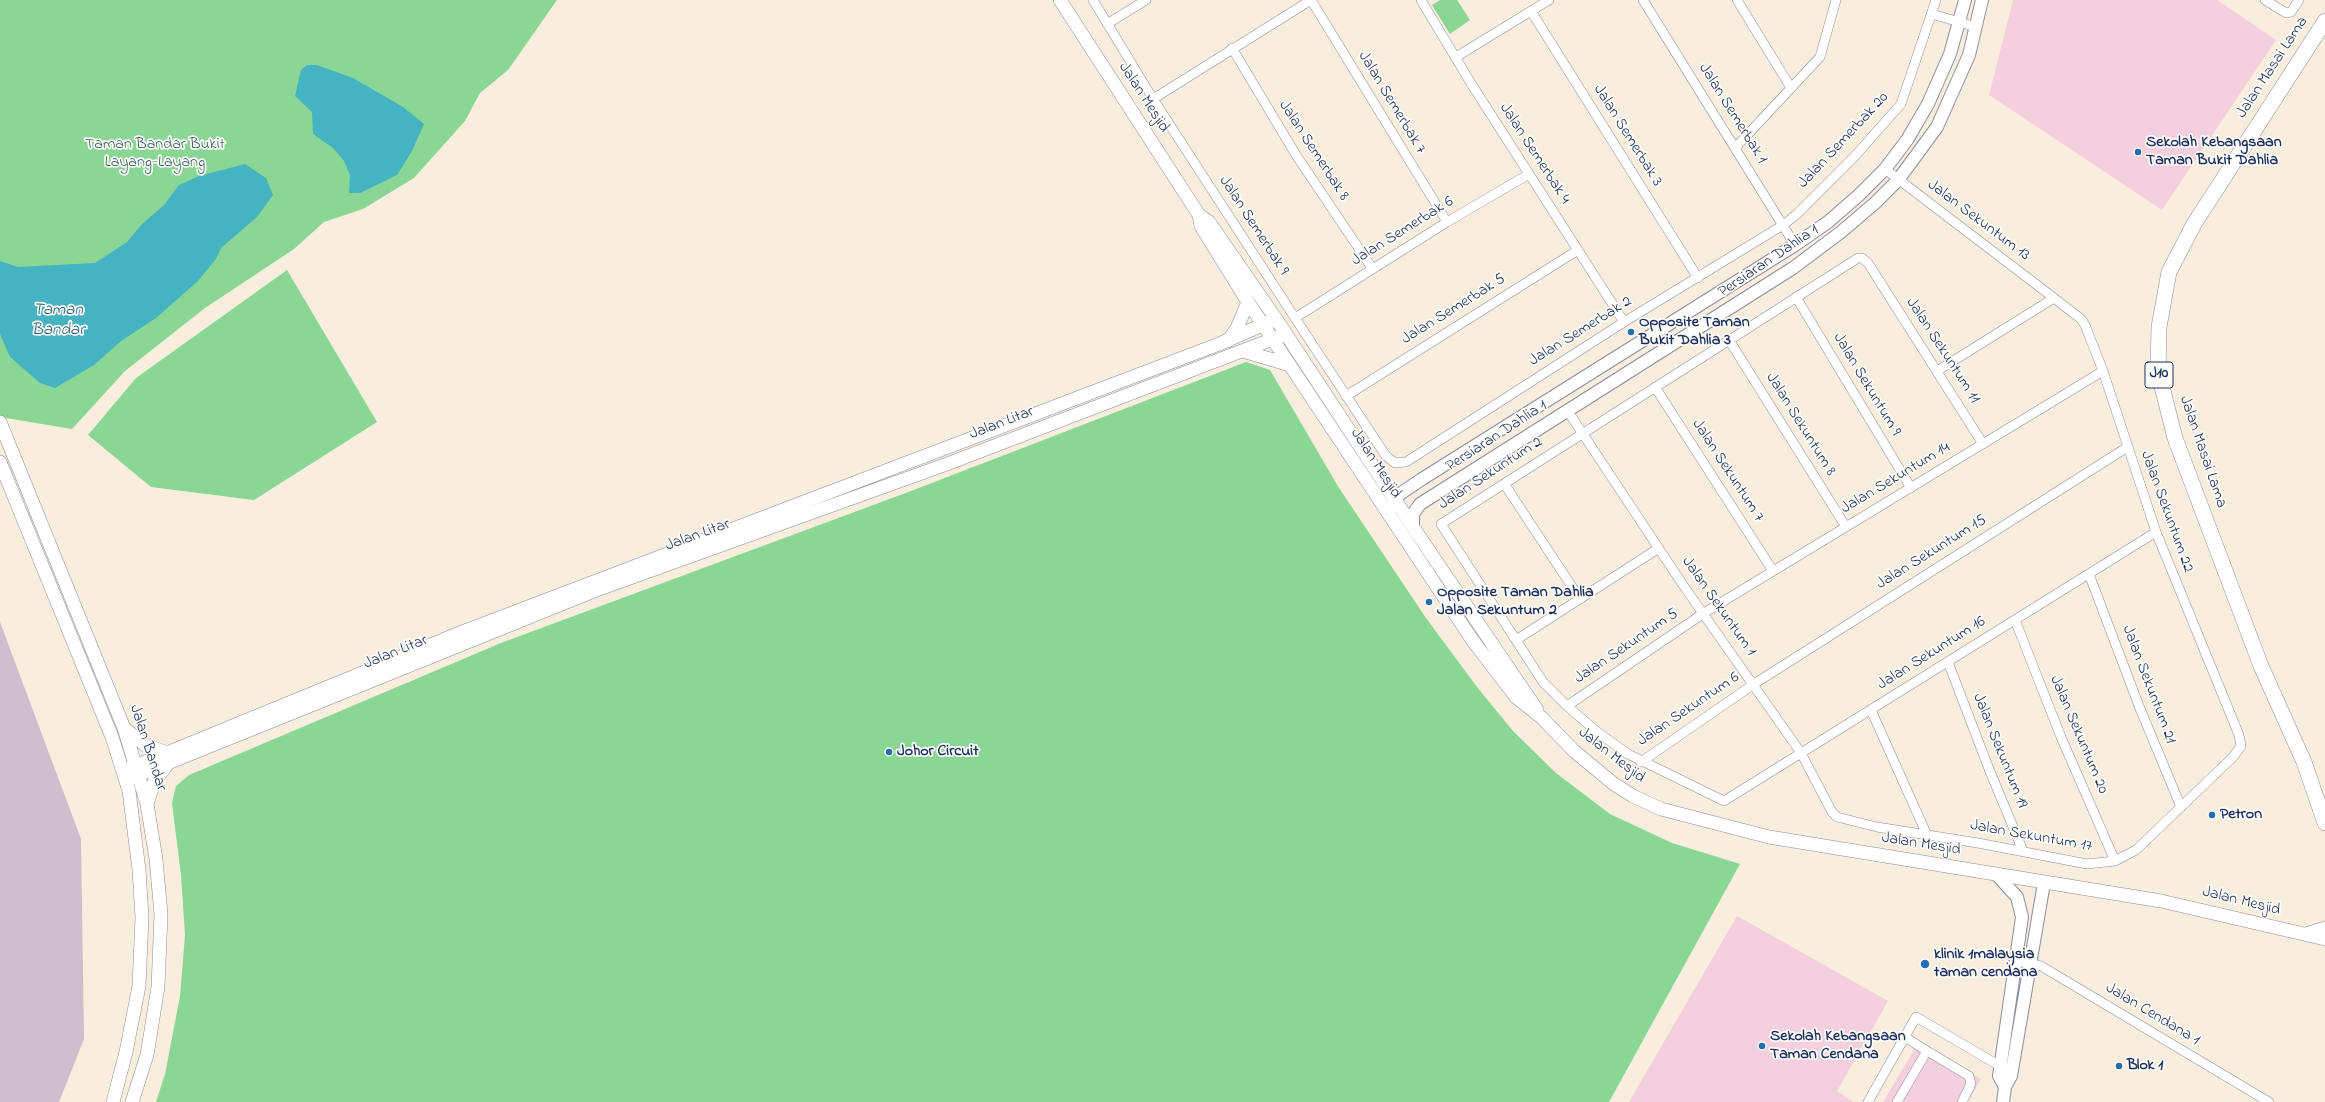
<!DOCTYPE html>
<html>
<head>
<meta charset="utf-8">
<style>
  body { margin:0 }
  canvas { display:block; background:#f9eddd }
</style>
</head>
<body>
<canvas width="2325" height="1102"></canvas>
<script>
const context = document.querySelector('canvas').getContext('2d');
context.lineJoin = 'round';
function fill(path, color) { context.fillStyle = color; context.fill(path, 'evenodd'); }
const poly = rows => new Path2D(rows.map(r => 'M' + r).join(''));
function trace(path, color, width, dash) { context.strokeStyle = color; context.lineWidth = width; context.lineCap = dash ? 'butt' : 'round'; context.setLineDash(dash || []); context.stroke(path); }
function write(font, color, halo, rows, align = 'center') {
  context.font = font + ' "Indie Flower",sans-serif'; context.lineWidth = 3.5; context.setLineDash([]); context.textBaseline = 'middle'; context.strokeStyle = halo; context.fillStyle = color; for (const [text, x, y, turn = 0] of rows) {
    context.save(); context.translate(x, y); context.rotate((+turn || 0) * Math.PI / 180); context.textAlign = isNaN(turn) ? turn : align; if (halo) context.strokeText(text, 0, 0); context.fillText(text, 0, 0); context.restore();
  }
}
fill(poly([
  [2013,0,2217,0,2276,40,2162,210,1989,95],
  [1737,916,1888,1001,1837,1091,1853,1102,1629,1102],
  [1919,1042,1981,1079,1968,1102,1883,1102]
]), '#f4cfdd');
fill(poly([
  [0,622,81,839,84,1039,59,1102,0,1102]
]), '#d0bdcd');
fill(poly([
  [0,0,557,0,508,70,480,93,465,121,414,178,363,209,324,222,294,249,205,308,125,371,72,429,0,417],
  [1440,0,1457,0,1470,20,1450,34,1432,5],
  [287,270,377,422,254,500,151,487,88,435,136,378],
  [1246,362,1270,370,1339,488,1426,618,1477,687,1513,731,1556,773,1610,814,1672,843,1740,864,1609,1102,156,1102,165,1074,180,996,185,935,181,875,172,803,176,786,189,775,501,643,911,491]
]), '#8ad795');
fill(poly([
  [307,65,317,65,353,78,403,107,424,124,412,151,397,175,360,193,349,193,350,175,344,161,333,148,313,134,312,112,295,96,301,70],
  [245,164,266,178,273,195,257,217,221,248,216,259,198,281,156,318,121,341,94,365,55,388,40,383,10,357,0,334,0,261,18,267,95,263,127,242,141,225,164,205,179,185,199,176]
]), '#46b3c2');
const minor = poly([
  [1093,0,1153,99,1295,318,1386,456,1395,463,1406,462,1624,322,1783,225,1797,214,1855,156,1901,104,1936,0],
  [1311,0,1447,222],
  [1421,0,1472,85,1624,322],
  [1643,0,1795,245],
  [1737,0,1791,88],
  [2265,0,2286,13,2291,12,2299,0],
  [1531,11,1698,278],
  [1932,14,1976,27],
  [1107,24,1146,0],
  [1232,48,1296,155,1372,268],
  [1456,57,1549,0],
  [1153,99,1311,0],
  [1735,148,1820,57,1836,0],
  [1796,297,1911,488],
  [1295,318,1447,222,1529,174],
  [1729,340,1846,527],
  [1937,371,2054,298],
  [1655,387,1773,571],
  [1346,396,1578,250],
  [1567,410,1683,585,1801,753,1832,812,1837,817,1877,827,1978,843,2087,864,2115,861,2136,850,2233,757,2241,746,2239,735,2156,532,2103,371,2085,325,2081,319,2054,298,1885,169],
  [1983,444,1868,263,1862,258,1858,258,1441,524,1543,682,1567,706,1596,731,1628,754,1724,801,2156,532],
  [1507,488,1580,599],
  [2089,574,2139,706,2181,807],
  [2015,620,2061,737,2115,861],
  [1516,640,1659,548],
  [1948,662,1989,769,2023,851],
  [1567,706,1704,613,2103,371],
  [1871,710,1927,835],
  [1641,762,1754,684,2126,448],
  [2017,961,2041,966,2269,1102],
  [1905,1037,1927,1051],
  [1868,1102,1916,1017,2005,1069],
  [1897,1102,1927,1051,1969,1076,1971,1084,1962,1102]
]);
const tertiary = poly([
  [1391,508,1394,498,1422,479,1795,245,1828,222,1859,195,1885,169,1907,140,1928,104,1950,54,1965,0],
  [1413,527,1413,514,1420,504,1793,268,1841,232,1875,203,1898,180,1937,127,1969,55,1982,0],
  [1997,875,2017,897,2022,917,1999,1076,2005,1087],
  [2003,1102,2005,1087,2011,1076,2044,883]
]);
const secondary = poly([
  [1060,0,1199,215,1209,222,1276,319,1413,527,1537,710],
  [1199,215,1201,226,1248,302,1473,641,1516,697,1542,718,1574,751,1614,784,1633,796,1661,809,1769,837,2161,901,2325,939],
  [1228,341,1237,328,1248,302],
  [1243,351,1290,365],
  [0,422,124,728,147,804,156,859,161,914,158,987,147,1055,132,1102],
  [0,462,112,737,129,791,139,870,142,917,139,986,126,1052,113,1102],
  [124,728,145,745,168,753],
  [123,771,462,632,1219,344,1276,319],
  [126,780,594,591,947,464,1286,334],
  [147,804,154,782,167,765],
  [2306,934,2325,928]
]);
const primary = poly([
  [2325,21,2194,224,2169,272,2159,327,2158,371,2175,438,2261,666,2304,762,2325,823]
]);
trace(minor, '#8a8e9e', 10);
trace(tertiary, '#8a8e9e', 14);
trace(secondary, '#8a8e9e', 14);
trace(primary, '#8a8e9e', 16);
trace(minor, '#fff', 9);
trace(tertiary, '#fff', 12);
trace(secondary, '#fff', 13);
trace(primary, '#fff', 15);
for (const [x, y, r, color] of [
  [2138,152,4,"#1f6fb2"],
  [1631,332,4,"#1f6fb2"],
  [1429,602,4,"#1f6fb2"],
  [889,752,4,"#1f6fb2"],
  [2212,815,4,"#1f6fb2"],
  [1925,964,5,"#1f6fb2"],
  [1762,1046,4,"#1f6fb2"],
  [2119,1066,4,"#1f6fb2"]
]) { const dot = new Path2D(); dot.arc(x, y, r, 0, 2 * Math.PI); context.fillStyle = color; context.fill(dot); trace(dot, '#fdfcf7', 1.5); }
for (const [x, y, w] of [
  [2159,375,28]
]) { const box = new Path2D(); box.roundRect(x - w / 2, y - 13, w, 26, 3); context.fillStyle = '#fdfcf7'; context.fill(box); trace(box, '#1b2f5e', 1); }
write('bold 15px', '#1b2f5e', null, [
  ["J10",2159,375]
]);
write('16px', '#1b2f5e', '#fdfcf7', [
  ["Jalan Masai Lama",2273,68,-57],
  ["Jalan Mesjid",1143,98,57],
  ["Jalan Semerbak 7",1391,103,59],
  ["Jalan Semerbak 1",1732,114,58],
  ["Jalan Semerbak 3",1627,136,58],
  ["Jalan Semerbak 20",1844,141,-47],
  ["Jalan Semerbak 8",1313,151,57],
  ["Jalan Semerbak 4",1534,154,57],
  ["Jalan Sekuntum 13",1978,221,37],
  ["Jalan Semerbak 9",1253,226,57],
  ["Jalan Semerbak 6",1403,232,-32],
  ["Persiaran Dahlia 1",1769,262,-34],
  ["Jalan Semerbak 5",1454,310,-32],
  ["Jalan Semerbak 2",1581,332,-32],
  ["Jalan Sekuntum 11",1942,351,57],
  ["Jalan Sekuntum 9",1866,385,59],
  ["Jalan Litar",1002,424,-21],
  ["Jalan Sekuntum 8",1800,425,58],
  ["Persiaran Dahlia 1",1497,437,-33],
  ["Jalan Masai Lama",2202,452,71],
  ["Jalan Mesjid",1375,464,57],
  ["Jalan Sekuntum 7",1727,471,57],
  ["Jalan Sekuntum 2",1491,474,-33],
  ["Jalan Sekuntum 14",1896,479,-31],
  ["Jalan Sekuntum 22",2166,512,70],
  ["Jalan Litar",698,536,-20],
  ["Jalan Sekuntum 15",1932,553,-32],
  ["Jalan Sekuntum 1",1718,607,55],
  ["Jalan Sekuntum 5",1627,647,-34],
  ["Jalan Litar",396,653,-22],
  ["Jalan Sekuntum 16",1932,654,-32],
  ["Jalan Sekuntum 21",2148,685,69],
  ["Jalan Sekuntum 6",1689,710,-34],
  ["Jalan Sekuntum 20",2078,735,67],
  ["Jalan Bandar",147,748,72],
  ["Jalan Sekuntum 19",1999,751,68],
  ["Jalan Mesjid",1611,756,38],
  ["Jalan Sekuntum 17",2031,837,10],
  ["Jalan Mesjid",1921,845,9],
  ["Jalan Mesjid",2241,902,14],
  ["Jalan Cendana 1",2152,1015,31]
]);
write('bold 16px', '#1b2f5e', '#fdfcf7', [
  ["Sekolah Kebangsaan",2146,143],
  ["Taman Bukit Dahlia",2146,161],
  ["Opposite Taman",1639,323],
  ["Bukit Dahlia 3",1639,341],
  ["Opposite Taman Dahlia",1437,593],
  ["Jalan Sekuntum 2",1437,611],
  ["Johor Circuit",897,752],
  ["Petron",2220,815],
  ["klinik 1malaysia",1934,955],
  ["taman cendana",1934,973],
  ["Sekolah Kebangsaan",1770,1037],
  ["Taman Cendana",1770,1055],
  ["Blok 1",2127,1066]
], 'left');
write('16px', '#3c616e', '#fdfcf7', [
  ["Taman Bandar Bukit",155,145],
  ["Layang-Layang",155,163]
]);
write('italic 17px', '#2a5d81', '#fdfcf7', [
  ["Taman",58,311],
  ["Bandar",58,331]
]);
</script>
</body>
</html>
